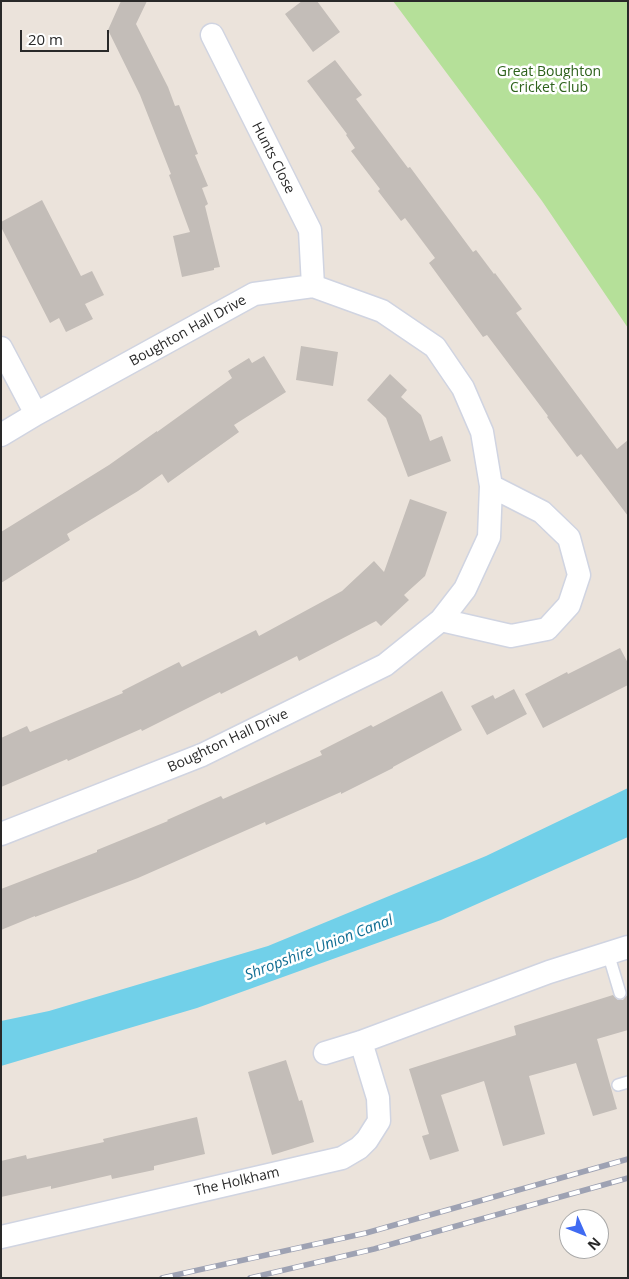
<!DOCTYPE html>
<html>
<head>
<meta charset="utf-8">
<style>
  body { margin:0 }
  #map { position:relative; width:629px; height:1279px; overflow:hidden; background:#ebe3db; font-family:"Open Sans",sans-serif }
  canvas { display:block }
  .frame { position:absolute; inset:0; border:2px solid #292929; pointer-events:none }
  .north { position:absolute; left:559px; top:1209px; width:50px; height:50px; box-sizing:border-box; background:#fff; border:1px solid #a9a9a9; border-radius:50%; rotate:134deg; font-size:14px; font-weight:700; line-height:20px; text-align:center; color:#292929 }
  .north::after { content:''; display:block; margin:auto; width:18px; height:22px; background:#406bf2; clip-path:polygon(50% 0,100% 100%,50% 72%,0 100%) }
  .scale { position:absolute; left:20px; top:30px; width:89px; height:22px; box-sizing:border-box; border:2px solid #292929; border-top:0; padding-left:6px; font-size:15px; line-height:18px; white-space:nowrap; color:#292929; -webkit-text-stroke:4px #fff; paint-order:stroke }
</style>
</head>
<body>
<div id="map">
<canvas width="629" height="1279"></canvas>
<div class="frame"></div>
<div class="north">N</div>
<div class="scale">20 m</div>
</div>
<script>
const context = document.querySelector('canvas').getContext('2d');
context.lineJoin = 'round';
function fill(path, color) { context.fillStyle = color; context.fill(path, 'evenodd'); }
const poly = rows => new Path2D(rows.map(r => 'M' + r).join(''));
function trace(path, color, width, dash) { context.strokeStyle = color; context.lineWidth = width; context.lineCap = dash ? 'butt' : 'round'; context.setLineDash(dash || []); context.stroke(path); }
function write(font, color, halo, rows, align = 'center') {
  context.font = font + ' "Open Sans",sans-serif'; context.lineWidth = 5; context.setLineDash([]); context.textBaseline = 'middle'; context.strokeStyle = halo; context.fillStyle = color; for (const [text, x, y, turn = 0] of rows) {
    context.save(); context.translate(x, y); context.rotate((+turn || 0) * Math.PI / 180); context.textAlign = isNaN(turn) ? turn : align; if (halo) context.strokeText(text, 0, 0); context.fillText(text, 0, 0); context.restore();
  }
}
fill(poly([
  [393,1,628,1,628,328,542,201]
]), '#b5e099');
fill(poly([
  [628,788,628,837,441,920,197,1008,1,1066,1,1021,49,1011,268,946,486,856]
]), '#71d0e9');
fill(poly([
  [121,1,147,1,136,24,168,87,175,106,179,105,198,154,195,155,208,186,202,188,208,204,205,206,220,267,214,268,214,270,182,277,173,236,190,232,169,175,171,174,140,95,108,30],
  [302,1,317,1,340,32,313,52,285,14],
  [335,60,362,95,356,99,408,168,410,167,473,252,476,250,494,274,495,273,522,309,516,313,617,449,628,440,628,516,581,454,577,457,547,417,548,416,487,335,483,337,429,263,435,258,405,218,401,221,378,191,380,189,351,151,355,148,346,135,347,134,307,81],
  [42,200,81,276,92,271,104,295,85,304,93,319,66,332,59,318,50,323,1,227,1,222],
  [301,346,338,352,333,386,296,380],
  [264,356,286,392,234,425,239,432,168,483,162,474,138,491,67,534,70,540,1,583,1,532,109,465,157,431,157,432,232,378,228,371,249,358,252,363],
  [390,374,407,390,401,397,421,415,430,441,442,436,451,461,408,477,386,418,367,400],
  [410,499,447,512,425,576,404,595,409,600,381,626,376,621,299,661,297,656,221,694,220,692,142,731,141,729,68,761,67,759,1,787,1,738,27,726,30,732,123,693,122,691,179,662,182,667,256,630,259,636,342,591,374,561,384,572],
  [620,648,628,663,628,685,543,728,525,694,567,672,568,674],
  [514,689,527,714,487,735,471,706,493,695,495,699],
  [442,691,462,730,393,767,393,768,341,794,341,792,266,825,265,822,138,878,35,917,35,916,1,930,1,889,97,852,97,850,168,821,167,820,221,796,223,799,322,755,320,751,371,725,373,727],
  [627,991,628,991,628,1030,597,1039,617,1109,593,1116,576,1063,529,1076,545,1134,503,1146,484,1081,441,1095,459,1151,430,1160,422,1136,429,1134,409,1069,516,1035,514,1026,613,995,618,1000,623,1000,627,995],
  [286,1060,299,1101,302,1100,314,1142,272,1155,248,1072],
  [197,1117,205,1154,154,1166,154,1170,112,1179,111,1175,51,1189,51,1186,1,1197,1,1161,26,1155,27,1159,104,1142,103,1139]
]), '#c3bdb8');
const service = poly([
  [608,953,620,993],
  [618,1085,628,1082]
]);
const minor = poly([
  [212,35,310,230,313,286],
  [1,348,36,414],
  [1,435,36,414,254,294,313,286,382,311,435,347,463,388,482,432,491,486,489,537,465,589,441,620,385,665,202,755,1,834],
  [441,620,511,636,547,629,569,605,579,575,569,538,542,512,491,486],
  [325,1053,361,1042,549,972,628,947],
  [1,1237,342,1158,359,1148,367,1140,379,1121,378,1098,361,1042]
]);
trace(service, '#d0d4e1', 14);
trace(minor, '#d0d4e1', 25);
trace(service, '#fff', 11);
trace(minor, '#fff', 22);
const rail = poly([
  [162,1278,366,1233,628,1159],
  [250,1278,374,1249,628,1178]
]);
trace(rail, '#9ea2b3', 5.5);
trace(rail, '#fff', 4, [11]);
write('14px', '#2e621c', '#fff', [
  ["Great Boughton",549,72],
  ["Cricket Club",549,88]
]);
write('14px', '#292929', '#fff', [
  ["Hunts Close",273,158,63],
  ["Boughton Hall Drive",188,331,-29],
  ["Boughton Hall Drive",228,741,-25],
  ["The Holkham",237,1182,-13]
]);
write('italic 15px', '#126e93', '#fff', [
  ["Shropshire Union Canal",319,948,-21]
]);
</script>
</body>
</html>
